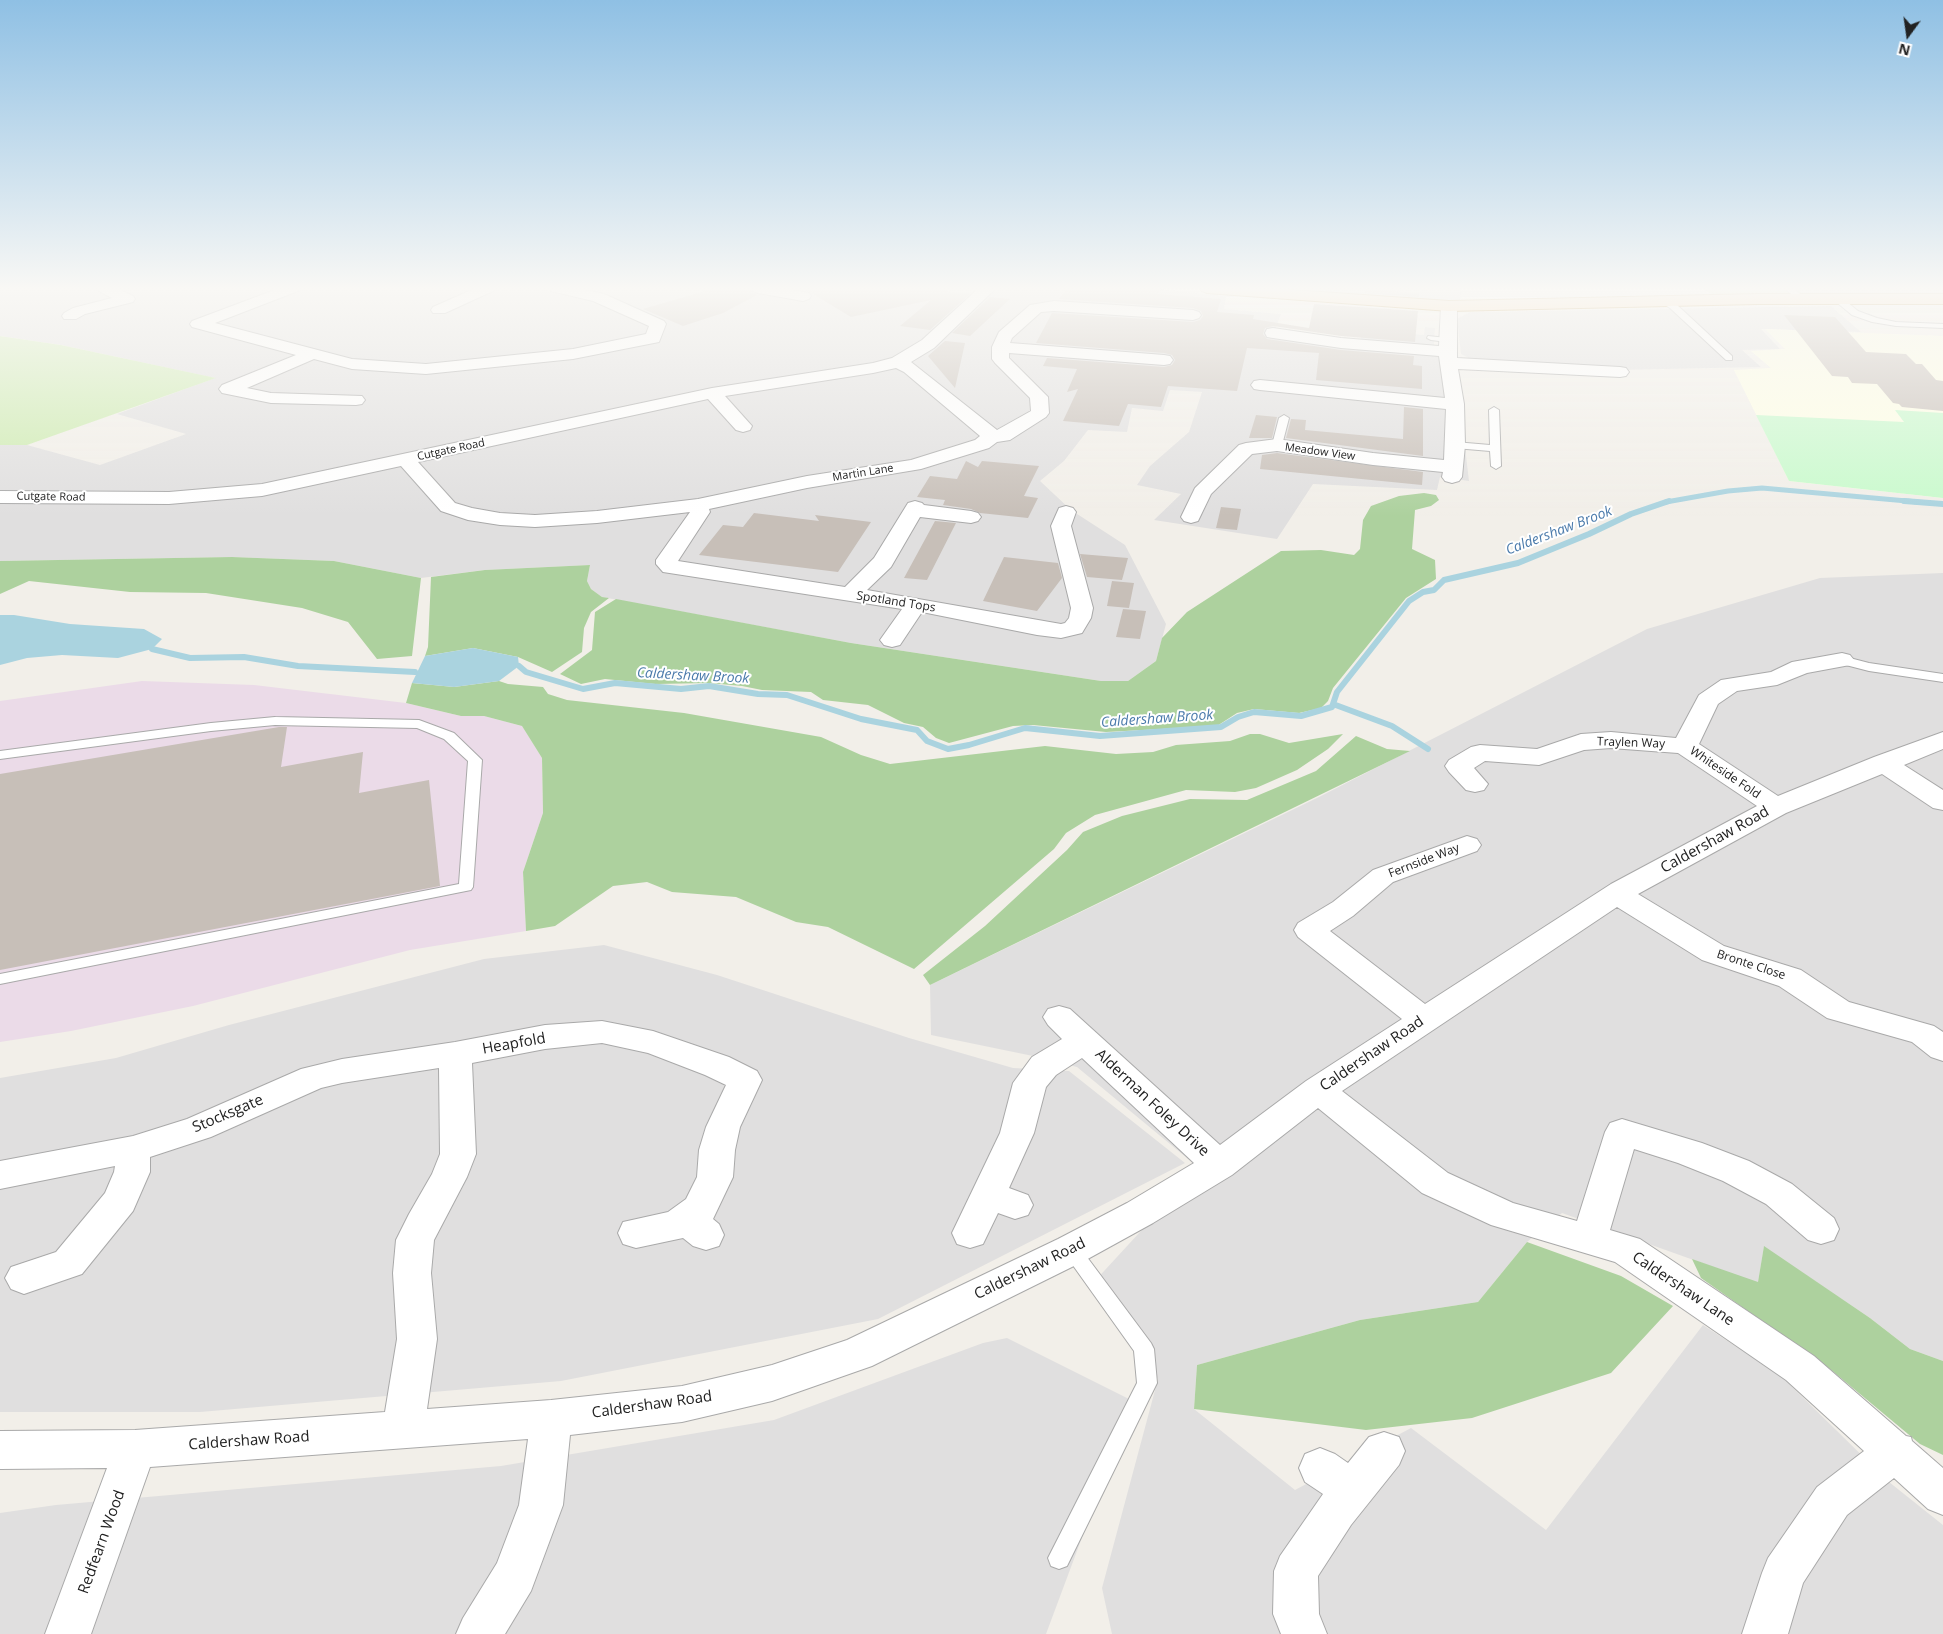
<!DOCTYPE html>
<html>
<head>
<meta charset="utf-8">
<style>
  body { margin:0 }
  #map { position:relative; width:1943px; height:1634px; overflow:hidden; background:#f2efe9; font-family:"Open Sans",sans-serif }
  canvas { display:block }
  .north { position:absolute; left:1883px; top:10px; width:50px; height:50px; -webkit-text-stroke:4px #fff; paint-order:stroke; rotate:194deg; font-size:14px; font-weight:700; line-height:20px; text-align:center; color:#222 }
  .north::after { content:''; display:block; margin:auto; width:18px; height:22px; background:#222; clip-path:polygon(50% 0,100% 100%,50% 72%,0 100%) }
</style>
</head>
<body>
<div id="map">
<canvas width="1943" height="1634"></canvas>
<div class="north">N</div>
</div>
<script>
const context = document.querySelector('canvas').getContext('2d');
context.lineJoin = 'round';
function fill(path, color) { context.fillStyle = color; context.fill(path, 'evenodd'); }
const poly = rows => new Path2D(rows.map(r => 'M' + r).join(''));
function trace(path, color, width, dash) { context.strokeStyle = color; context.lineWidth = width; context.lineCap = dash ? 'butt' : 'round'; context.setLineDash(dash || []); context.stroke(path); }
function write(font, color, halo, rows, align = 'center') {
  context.font = font + ' "Open Sans",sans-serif'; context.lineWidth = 4; context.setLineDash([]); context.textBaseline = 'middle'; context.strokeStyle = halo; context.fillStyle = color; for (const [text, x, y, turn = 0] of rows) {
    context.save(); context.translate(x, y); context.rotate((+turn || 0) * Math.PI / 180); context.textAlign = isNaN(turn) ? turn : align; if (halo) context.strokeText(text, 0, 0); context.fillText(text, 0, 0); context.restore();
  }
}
fill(poly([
  [0,288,1146,288,1226,296,1224,309,1281,314,1273,336,1454,354,1469,481,1440,477,1437,490,1313,484,1277,539,1154,520,1181,494,1137,485,1150,466,1189,432,1202,392,1170,390,1163,411,1132,408,1127,432,1088,430,1064,461,1040,481,1071,510,1125,545,1166,624,1156,661,1128,681,1101,681,851,643,602,597,591,589,587,581,590,565,485,570,421,578,334,561,232,557,0,561,0,445,27,445,100,465,186,434,117,414,215,378,61,345,0,336],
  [1245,288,1462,288,1462,289,1459,303,1397,300],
  [1795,288,1943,288,1943,294,1804,294],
  [1831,306,1861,332,1761,329,1780,349,1742,350,1761,367,1617,370,1474,361,1461,354,1457,319,1470,312],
  [1943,573,1943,1361,1910,1349,1870,1318,1764,1247,1758,1283,1562,1213,1527,1242,1478,1302,1360,1320,1197,1365,1194,1409,1295,1490,1411,1428,1546,1530,1703,1325,1781,1376,1889,1482,1943,1525,1943,1634,1112,1634,1102,1588,1158,1379,1093,1283,1199,1168,1077,1067,1033,1056,931,1035,930,985,1319,797,1647,629,1820,578],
  [604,945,717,975,909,1038,1013,1068,1069,1071,1185,1163,878,1319,561,1381,200,1412,0,1412,0,1078,116,1058,229,1025,484,959],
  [1007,1338,1133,1401,1046,1634,0,1634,0,1513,56,1505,501,1466,774,1420,983,1343]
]), '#e0dfdf');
fill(poly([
  [142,681,254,685,406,703,461,716,484,716,522,726,542,758,543,813,523,872,526,931,410,950,193,1006,71,1031,0,1042,0,701]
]), '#ebdbe8');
fill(poly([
  [1765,329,1943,336,1943,498,1789,481,1734,370,1771,368,1751,351,1785,349]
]), '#ffffe5');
fill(poly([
  [1702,288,1795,288,1804,294,1714,296],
  [0,336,61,345,216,378,27,445,0,445]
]), '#cdebb0');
fill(poly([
  [1424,493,1436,495,1439,500,1431,506,1415,510,1412,549,1435,560,1436,579,1406,598,1333,688,1328,701,1321,708,1299,713,1254,709,1237,713,1217,726,1106,732,1033,725,1013,726,949,743,936,738,923,727,904,723,868,705,823,700,811,692,762,690,742,686,709,683,655,684,605,679,581,684,560,674,592,650,595,612,616,599,851,643,1101,681,1128,681,1156,661,1162,638,1187,612,1281,551,1321,550,1354,555,1360,549,1363,520,1371,506,1399,496],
  [232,557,334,561,421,578,412,656,377,659,348,622,302,608,206,593,130,592,29,581,0,594,0,561],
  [590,565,587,581,591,589,602,597,609,598,591,612,584,628,582,652,552,672,518,657,473,648,425,656,428,647,431,577,485,570],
  [499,681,508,684,543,687,548,694,567,700,684,713,821,737,861,755,890,764,1045,746,1116,754,1153,752,1176,745,1230,741,1250,734,1260,734,1289,743,1343,734,1328,749,1297,770,1256,788,1235,792,1186,790,1095,815,1066,833,1054,849,914,969,828,927,796,922,736,897,672,892,647,882,613,886,555,926,526,931,523,872,543,813,542,758,522,726,484,716,461,716,406,703,412,683,454,687],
  [1356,736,1387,749,1410,751,930,985,923,975,985,926,1067,850,1083,832,1122,816,1190,799,1247,800,1316,771],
  [1527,1242,1621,1276,1673,1306,1611,1373,1472,1418,1366,1430,1194,1409,1197,1365,1360,1320,1478,1302],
  [1764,1246,1870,1318,1910,1349,1943,1361,1943,1455,1920,1444,1830,1369,1701,1278,1692,1259,1758,1282]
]), '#add19e');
fill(poly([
  [1895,410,1943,413,1943,498,1789,481,1756,415,1904,422]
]), '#c8facc');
fill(poly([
  [1425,327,1435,328,1434,348,1360,341,1362,330,1424,335]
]), '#e2e2e2');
fill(poly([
  [0,615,14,615,70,624,144,629,162,639,152,649,118,658,62,655,27,658,0,665],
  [473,648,518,657,519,666,499,681,454,687,412,683,425,656]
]), '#aad3df');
trace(poly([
  [1666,502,1728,491,1762,488,1918,502]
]), '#aad3df', 5);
trace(poly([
  [1904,501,1943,504],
  [152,649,190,658,244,657,298,666,415,672],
  [519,666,526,672,583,689,615,683,681,689,709,686,758,694,787,695,861,719,917,730,927,741,948,749,969,745,1025,728,1100,736,1221,727,1238,717,1254,712,1301,716,1332,707,1337,692,1409,601,1423,592,1434,590,1444,580,1518,563,1589,534,1631,514,1669,501],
  [1333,704,1392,726,1428,749]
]), '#aad3df', 6);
fill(poly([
  [715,288,748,288,752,292,757,295,723,313,683,326,643,309],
  [803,288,945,288,945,291,970,294,930,330,900,326,931,300,851,317],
  [1067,288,1122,288,1160,290,1158,294,1221,299,1217,312,1254,315,1253,319,1309,328,1314,304,1418,311,1415,342,1341,336,1273,326,1265,328,1263,334,1267,339,1341,350,1414,356,1413,365,1422,366,1422,389,1316,380,1319,353,1247,348,1237,391,1168,386,1161,407,1128,404,1119,426,1063,421,1078,389,1067,392,1077,369,1043,366,1047,358,1164,367,1172,365,1175,360,1172,355,1164,353,1036,343,1052,313,1193,322,1200,320,1203,316,1201,311,1193,308,1059,299],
  [1365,290,1378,291,1378,290,1419,293,1419,297,1364,293],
  [990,297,1010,299,970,336,952,333],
  [1784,315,1835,317,1866,352,1906,354,1916,364,1922,364,1936,380,1943,381,1943,411,1902,407,1899,404,1893,403,1877,384,1852,383,1848,377,1832,376],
  [945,341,965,343,955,388,928,356],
  [1404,407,1423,409,1423,456,1286,438,1291,419,1306,420,1305,430,1403,439],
  [1256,415,1277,417,1272,438,1249,438],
  [1277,453,1423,472,1422,485,1260,469,1262,455],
  [966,461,978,467,982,461,1039,466,1024,496,1038,498,1028,518,980,513,971,509,943,505,945,500,917,497,930,476,957,479],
  [1221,507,1241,509,1237,530,1216,528],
  [754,513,819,521,815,515,871,522,838,572,699,555,723,525,743,527],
  [935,521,956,523,927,580,904,578],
  [1080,554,1128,558,1122,580,1087,577],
  [1004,557,1058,563,1062,578,1037,611,983,601],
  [1112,581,1134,583,1129,608,1107,606],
  [1123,609,1146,611,1140,639,1116,637],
  [279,727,287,727,281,767,363,752,359,793,429,780,440,886,0,970,0,774]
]), '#c7bfb8');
const lane = poly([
  [1784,288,1792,288,1807,299,1800,301,1784,288],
  [1835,297,1841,297,1858,311,1877,318,1896,322,1943,324,1943,328,1896,326,1872,322,1852,315,1835,301,1835,297],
  [1661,299,1667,299,1676,304,1732,356,1732,360,1726,360,1670,308,1661,303,1661,299],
  [1428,336,1447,338,1451,340,1447,342,1431,340,1427,338,1428,336],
  [1494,407,1499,410,1501,466,1496,469,1491,466,1490,451,1455,448,1450,445,1455,442,1490,445,1489,410,1494,407],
  [1284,415,1289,418,1282,445,1280,447,1274,447,1272,445,1279,418,1284,415],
  [1842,656,1869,663,1943,674,1943,682,1869,671,1838,663,1836,660,1838,657,1842,656],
  [275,717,419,720,454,733,482,760,473,887,471,890,0,984,0,974,459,884,468,761,444,739,417,728,275,725,211,731,0,759,0,751,211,723,275,717],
  [1071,1242,1078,1245,1151,1343,1154,1349,1157,1383,1067,1566,1059,1569,1051,1566,1048,1558,1137,1383,1134,1351,1062,1250,1064,1245,1071,1242]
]);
const street = poly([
  [97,288,116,288,133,296,135,299,133,302,85,314,76,319,64,319,62,316,64,313,73,308,112,298,99,291,97,288],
  [280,288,301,288,298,291,215,323,352,359,426,364,573,349,646,334,649,326,593,301,551,291,549,288,576,288,604,294,664,321,666,324,659,342,573,359,426,374,352,369,314,359,247,388,271,393,362,396,365,400,362,404,356,405,271,403,222,393,219,389,222,385,296,355,192,327,190,324,192,321,280,288],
  [476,288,496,288,493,291,445,313,433,313,431,310,433,307,476,288],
  [750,288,782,288,809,293,811,296,809,299,803,301,758,293,753,291,750,288],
  [979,288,996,288,934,348,911,362,997,430,1031,411,1030,398,995,363,992,359,992,347,999,332,1030,305,1054,301,1193,310,1199,312,1201,315,1199,318,1193,320,1054,311,1041,312,1012,338,1010,343,1164,355,1170,356,1173,360,1170,364,1164,365,1009,353,1009,358,1048,397,1049,413,1046,417,1010,440,997,442,989,448,921,469,807,488,709,509,710,512,678,561,845,587,874,558,908,503,915,501,922,503,924,505,971,511,978,513,981,517,978,521,971,523,920,517,891,567,867,590,1061,624,1065,623,1069,618,1071,608,1051,526,1059,508,1066,506,1073,508,1076,512,1071,526,1093,608,1091,618,1082,633,1061,638,1037,635,922,612,900,645,892,647,884,645,880,640,902,609,663,572,656,564,656,560,690,512,597,523,535,527,500,525,468,520,441,511,401,466,262,496,169,504,0,503,0,491,169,492,262,484,712,388,873,363,892,358,922,340,979,288],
  [896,368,904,372,980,436,975,440,911,460,807,476,698,499,597,511,535,515,500,513,472,508,455,503,418,462,708,399,736,430,743,432,750,430,752,426,725,396,873,373,896,368],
  [1449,301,1455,303,1457,306,1457,358,1620,367,1626,368,1629,372,1626,376,1620,377,1458,369,1464,404,1465,445,1462,477,1459,481,1452,483,1445,481,1442,477,1443,472,1373,465,1277,451,1252,454,1211,494,1198,521,1191,523,1184,521,1181,517,1195,488,1239,445,1246,443,1277,439,1373,453,1444,460,1446,409,1260,390,1254,389,1251,385,1254,381,1260,380,1445,398,1439,356,1341,348,1273,338,1267,337,1265,333,1267,329,1273,328,1341,338,1439,346,1441,306,1443,303,1449,301],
  [1842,653,1850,655,1854,660,1850,665,1807,673,1777,685,1737,691,1718,704,1699,744,1778,796,1874,757,1943,732,1943,749,1904,765,1943,790,1943,810,1933,808,1882,774,1786,813,1638,894,1724,946,1801,970,1849,1002,1934,1026,1943,1032,1943,1061,1931,1057,1912,1042,1827,1018,1779,986,1702,960,1617,907,1342,1091,1448,1173,1513,1203,1577,1221,1605,1132,1610,1123,1622,1119,1702,1143,1749,1161,1792,1184,1834,1218,1839,1229,1834,1240,1821,1244,1808,1240,1766,1204,1723,1181,1678,1163,1634,1149,1610,1230,1640,1239,1814,1356,1906,1436,1911,1437,1912,1441,1943,1468,1943,1515,1928,1509,1894,1478,1847,1515,1803,1583,1788,1634,1742,1634,1762,1573,1768,1558,1817,1487,1864,1451,1786,1380,1615,1262,1491,1225,1422,1193,1318,1108,1232,1175,1153,1223,1084,1261,872,1366,772,1401,682,1422,570,1435,563,1505,531,1591,505,1634,456,1634,463,1618,497,1563,519,1505,528,1439,150,1467,91,1634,45,1634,107,1468,0,1469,0,1431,135,1430,385,1412,397,1339,393,1273,396,1240,409,1214,432,1174,440,1154,439,1068,342,1083,321,1088,211,1137,150,1157,150,1172,133,1211,82,1274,24,1294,11,1289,5,1278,11,1267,56,1252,105,1193,114,1172,115,1166,0,1189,0,1161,133,1136,187,1119,301,1069,342,1059,455,1042,545,1025,602,1021,653,1031,729,1057,757,1071,762,1080,740,1127,735,1150,733,1177,713,1219,719,1224,724,1235,719,1246,706,1250,693,1246,683,1238,636,1248,623,1244,618,1233,623,1222,668,1212,686,1199,697,1177,699,1150,706,1127,726,1085,705,1075,648,1053,602,1043,545,1049,472,1063,476,1154,467,1177,434,1240,431,1273,437,1339,427,1409,551,1400,682,1386,772,1365,847,1340,1058,1239,1127,1203,1194,1163,1082,1058,1056,1075,1046,1087,1034,1133,1009,1188,1028,1195,1033,1205,1028,1215,1015,1219,998,1213,983,1244,970,1248,957,1244,952,1233,1000,1133,1013,1083,1032,1057,1062,1039,1048,1025,1043,1017,1048,1009,1059,1006,1070,1009,1220,1145,1306,1081,1402,1019,1298,937,1294,930,1298,923,1333,902,1373,870,1467,836,1477,839,1481,845,1477,851,1393,882,1353,916,1330,931,1425,1004,1611,884,1757,806,1678,753,1611,748,1584,750,1539,765,1485,761,1474,768,1488,784,1484,790,1475,792,1466,790,1449,772,1445,766,1449,760,1471,747,1480,745,1537,749,1581,734,1611,732,1676,738,1699,695,1721,680,1771,672,1792,662,1842,653],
  [1384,1432,1399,1437,1405,1451,1399,1465,1351,1525,1318,1576,1319,1614,1327,1634,1281,1634,1273,1614,1274,1571,1280,1556,1323,1494,1305,1482,1299,1468,1305,1454,1320,1448,1335,1454,1348,1463,1369,1437,1384,1432]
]);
const primary = poly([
  [1199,288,1264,288,1449,301,1757,294,1943,294,1943,304,1757,304,1449,311,1207,293,1202,291,1199,288]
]);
trace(lane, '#a9a9a9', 2);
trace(street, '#a9a9a9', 2);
trace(primary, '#a06b00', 2);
fill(lane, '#fff');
fill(street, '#fff');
fill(primary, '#fcd6a4');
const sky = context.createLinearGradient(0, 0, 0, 516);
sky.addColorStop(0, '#8fc0e4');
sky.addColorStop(0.56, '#f9f8f5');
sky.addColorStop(1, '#f9f8f500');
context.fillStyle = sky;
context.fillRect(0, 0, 1943, 516);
write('11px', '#222', '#fff', [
  ["Cutgate Road",451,450,-12],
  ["Meadow View",1320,452,8],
  ["Martin Lane",863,473,-9],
  ["Cutgate Road",51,497,1]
]);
write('12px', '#222', '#fff', [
  ["Spotland Tops",896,602,9],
  ["Traylen Way",1631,743,2],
  ["Whiteside Fold",1725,773,34],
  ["Fernside Way",1424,861,-21],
  ["Bronte Close",1751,965,18]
]);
write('italic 14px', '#4a7aab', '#fff', [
  ["Caldershaw Brook",1559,531,-21],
  ["Caldershaw Brook",693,676,3],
  ["Caldershaw Brook",1157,719,-4]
]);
write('15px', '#222', '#fff', [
  ["Caldershaw Road",1715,840,-29],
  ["Heapfold",514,1044,-10],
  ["Caldershaw Road",1372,1054,-34],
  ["Alderman Foley Drive",1152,1103,43],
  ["Stocksgate",228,1114,-23],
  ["Caldershaw Road",1030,1269,-26],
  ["Caldershaw Lane",1683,1289,34],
  ["Caldershaw Road",652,1405,-8],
  ["Caldershaw Road",249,1441,-4],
  ["Redfearn Wood",102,1542,-70]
]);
</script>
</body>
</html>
